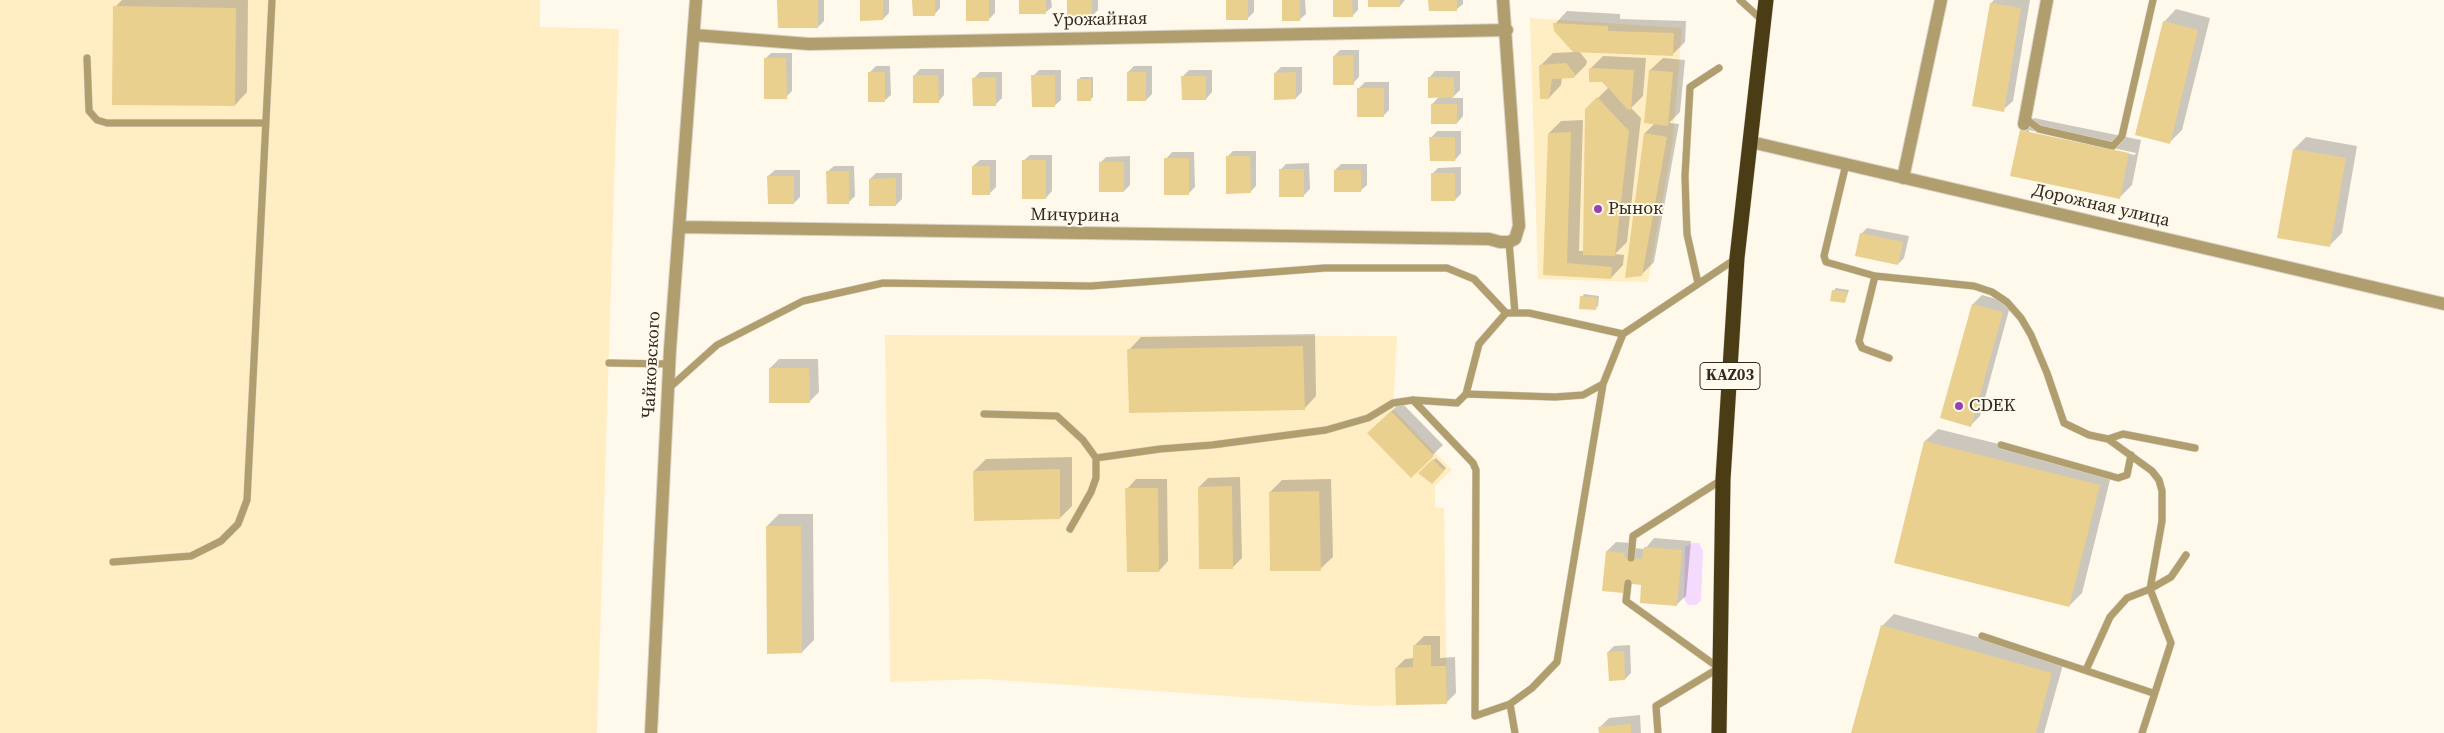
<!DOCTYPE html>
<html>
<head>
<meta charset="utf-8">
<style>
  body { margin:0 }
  canvas { display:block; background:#fff9ec }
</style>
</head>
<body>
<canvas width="2444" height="733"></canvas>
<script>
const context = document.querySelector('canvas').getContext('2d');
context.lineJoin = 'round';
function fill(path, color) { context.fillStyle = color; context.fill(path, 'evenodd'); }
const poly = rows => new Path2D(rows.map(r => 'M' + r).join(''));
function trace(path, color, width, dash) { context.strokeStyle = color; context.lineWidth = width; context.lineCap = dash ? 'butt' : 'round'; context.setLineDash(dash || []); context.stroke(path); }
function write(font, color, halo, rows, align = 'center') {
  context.font = font + ' "Source Serif 4",serif'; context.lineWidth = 4; context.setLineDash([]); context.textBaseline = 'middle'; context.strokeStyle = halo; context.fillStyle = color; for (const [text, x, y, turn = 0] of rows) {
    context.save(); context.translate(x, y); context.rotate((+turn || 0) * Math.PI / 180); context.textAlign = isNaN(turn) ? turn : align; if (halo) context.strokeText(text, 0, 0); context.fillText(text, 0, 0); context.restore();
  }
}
fill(poly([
  [0,0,540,0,540,27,619,29,597,733,0,733],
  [1530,18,1682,28,1673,140,1648,282,1538,279],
  [885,335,1397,336,1393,409,1452,470,1435,486,1435,507,1444,508,1447,704,1369,706,984,679,890,682]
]), '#ffeec4');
fill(poly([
  [1692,543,1699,543,1703,551,1701,601,1696,605,1688,605,1684,599,1685,547]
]), '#f4dafd');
fill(poly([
  [122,0,248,0,247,92,235,105,115,7],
  [779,0,824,0,824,21,818,27],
  [861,0,889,0,889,13,883,19],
  [914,0,940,0,940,8,934,15],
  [967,0,995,0,995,13,989,19],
  [1021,0,1051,0,1052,7,1045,13],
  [1068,0,1098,0,1098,10,1091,17],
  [1227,0,1254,0,1254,12,1248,18],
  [1283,0,1305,0,1306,14,1299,20],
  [1334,0,1358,0,1358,10,1352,16],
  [1369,0,1405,0,1400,6],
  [1430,0,1463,0,1463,4,1456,10],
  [1994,0,2030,0,2013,101,2003,110,1991,3],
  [2176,9,2210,18,2182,130,2170,142,2164,22],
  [1567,11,1620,14,1620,19,1686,21,1685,42,1673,54,1579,51,1587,61,1586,65,1574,77,1562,78,1561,85,1549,98,1540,66,1553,53,1575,52,1555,24],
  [1340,50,1359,50,1359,77,1353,83,1334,56],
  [771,53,792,53,792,91,786,97,765,59],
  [1603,56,1646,58,1643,96,1631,108,1641,118,1627,242,1615,254,1624,255,1623,265,1611,278,1545,274,1549,133,1561,121,1583,120,1579,251,1584,251,1586,110,1608,88,1590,69],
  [1663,58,1685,60,1680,112,1669,123,1679,124,1654,262,1641,275,1645,133,1655,123,1650,70],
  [876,66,890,66,891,95,884,101,869,73],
  [1134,66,1152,66,1152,94,1146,100,1128,72],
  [1281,67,1302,67,1302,92,1296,98,1275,73],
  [920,69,944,69,944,95,938,102,914,76],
  [1039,70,1061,70,1061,100,1054,106,1033,76],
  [1189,70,1212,70,1212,92,1206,99,1182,77],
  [1435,71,1460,71,1460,90,1452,98,1463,98,1463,116,1457,123,1432,104,1440,96,1429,78],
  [980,72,1002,72,1002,98,996,104,974,78],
  [1081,77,1093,77,1093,97,1090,100,1078,80],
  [1365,82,1389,82,1389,110,1383,116,1358,89],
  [2034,118,2141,140,2132,185,2119,198,2021,130],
  [2029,130,2136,153,2135,155,2029,133],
  [1437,131,1461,131,1461,153,1455,160,1431,138],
  [2306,137,2357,146,2342,233,2329,246,2294,149],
  [1233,151,1256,151,1256,186,1250,192,1227,157],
  [1172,152,1194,152,1195,187,1188,194,1166,159],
  [1030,155,1052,155,1052,191,1046,198,1023,161],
  [1130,156,1130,185,1124,191,1100,163,1106,157],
  [980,160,996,160,996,187,990,193,973,166],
  [1309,163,1310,189,1303,196,1280,170,1286,164],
  [1341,164,1367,164,1367,185,1360,191,1335,170],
  [834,166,854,166,855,196,848,203,827,172],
  [1461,167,1461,194,1455,200,1432,174,1438,168],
  [775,170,800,170,800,197,794,203,768,176],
  [876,173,902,173,902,199,896,205,870,179],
  [1867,228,1909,236,1904,258,1898,264,1861,234],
  [1836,288,1849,290,1845,302,1833,291],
  [1584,294,1599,296,1598,306,1595,309,1582,297],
  [1982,295,2011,303,1980,416,1971,425,1942,417,1973,304],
  [1315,334,1316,396,1304,409,1129,350,1141,337],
  [779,359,818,359,819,392,809,402,770,368],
  [1401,402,1443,445,1411,476,1369,433],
  [1938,429,2112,472,2082,593,2069,606,1925,441],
  [1072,457,1072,506,1060,518,974,471,986,459],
  [1436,458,1446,468,1432,482,1420,473],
  [1240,477,1242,558,1232,568,1199,487,1208,478],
  [1136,479,1167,479,1168,561,1159,571,1127,489],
  [1331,479,1333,557,1320,569,1270,492,1282,480],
  [779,514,813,514,814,640,802,652,767,526],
  [1654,538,1691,541,1686,596,1676,605,1642,584,1632,583,1623,592,1607,551,1616,542,1633,543,1633,548,1645,549],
  [1894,614,2064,661,2044,733,1853,733,1882,626],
  [1424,636,1440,636,1440,658,1455,657,1456,693,1446,703,1396,668,1405,659,1414,658,1414,646],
  [1630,645,1631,673,1625,679,1608,652,1614,646],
  [1640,715,1641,733,1600,733,1600,727,1609,718]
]), '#0003');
fill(poly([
  [777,0,818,0,818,28,778,28],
  [860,0,883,0,883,20,860,21],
  [912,0,935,0,935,16,913,16],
  [966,0,989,0,989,21,966,21],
  [1019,0,1046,0,1046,14,1019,14],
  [1067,0,1092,0,1092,18,1067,18],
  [1226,0,1248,0,1248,20,1226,20],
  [1282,0,1300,0,1300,21,1282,21],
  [1333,0,1352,0,1353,17,1333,17],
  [1368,0,1400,0,1400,7,1368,7],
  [1428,0,1457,0,1457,11,1429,11],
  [1990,3,2021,8,2004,112,1972,106],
  [113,6,236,8,235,106,112,105],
  [2163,21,2198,30,2170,144,2135,135],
  [1553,23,1608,26,1608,31,1674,33,1673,56,1573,52,1554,31],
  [1353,55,1354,85,1333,85,1333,56],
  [764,58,786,58,787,99,764,99],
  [1566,63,1575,74,1574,78,1552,79,1549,99,1540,99,1539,65],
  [1589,68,1634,70,1631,110,1627,109,1603,82,1589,82],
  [1649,70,1673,72,1668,126,1644,123],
  [868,72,885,72,885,102,868,102],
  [1127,72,1146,72,1146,101,1127,101],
  [1296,72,1296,99,1274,100,1274,73],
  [913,75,938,75,939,103,913,103],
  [1031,75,1055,75,1055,107,1032,107],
  [1181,76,1206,76,1206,100,1182,100],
  [996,77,996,106,973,106,972,78],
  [1428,77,1454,77,1454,97,1428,98],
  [1077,79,1091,79,1091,101,1077,101],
  [1357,88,1384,88,1384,117,1357,117],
  [1597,97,1629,131,1615,256,1583,255,1585,109],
  [1431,104,1457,104,1457,124,1431,124],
  [2020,130,2129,153,2120,199,2010,176],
  [1571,132,1567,263,1612,267,1611,279,1543,275,1548,133],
  [1644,133,1667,137,1642,276,1625,278],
  [1429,137,1455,137,1455,161,1430,161],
  [2293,149,2346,158,2330,247,2277,238],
  [1226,156,1250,156,1251,193,1226,194],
  [1164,158,1189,158,1189,195,1164,195],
  [1022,160,1046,160,1046,199,1022,199],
  [1099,162,1124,162,1124,192,1099,192],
  [972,166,990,166,990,195,972,195],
  [1279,169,1304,169,1304,197,1279,197],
  [1334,170,1361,170,1361,192,1334,192],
  [826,171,849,171,849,204,827,204],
  [1431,173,1455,173,1455,201,1431,201],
  [767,176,794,176,794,204,768,204],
  [896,178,896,206,869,206,869,179],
  [1860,233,1903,242,1898,265,1855,256],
  [1832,290,1847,292,1845,303,1830,301],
  [1580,296,1597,298,1596,310,1579,309],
  [1972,304,2003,312,1971,427,1940,418],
  [1303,346,1305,410,1129,413,1127,349],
  [769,368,809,368,810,403,769,403],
  [1391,411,1434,456,1411,478,1367,433],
  [1924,441,2100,485,2069,607,1894,563],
  [1433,459,1444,471,1432,484,1418,473],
  [1060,469,1060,519,974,521,973,471],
  [1232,486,1233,569,1199,569,1198,487],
  [1125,488,1158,488,1159,572,1127,572],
  [1319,491,1321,571,1270,571,1269,492],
  [766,526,801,526,802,653,767,654],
  [1644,547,1682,550,1677,606,1640,603,1641,585,1624,583,1623,593,1602,591,1606,551,1625,553,1624,557,1642,559],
  [1881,625,2052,673,2036,733,1851,733],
  [1413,645,1431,645,1431,666,1446,666,1447,704,1396,705,1395,668,1413,667],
  [1624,651,1625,680,1609,681,1607,652],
  [1631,724,1631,733,1599,733,1598,727]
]), '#ead08e');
const lane = poly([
  [1740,0,1762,20],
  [87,58,89,111,97,120,107,123,266,123],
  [2025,118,2039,129,2113,146,2122,136,2153,0],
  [1846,164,1824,256,1826,262,1875,276,1974,286,1992,292,2007,302,2021,318,2031,335,2047,373,2064,423,2089,435,2108,439,2152,471,2159,480,2162,491,2162,521,2150,589,2171,643,2142,733],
  [1509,242,1515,313],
  [1875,276,1859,341,1862,348,1889,358],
  [1698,283,1687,234,1686,208,1685,176,1690,87,1719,68],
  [609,363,669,364],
  [668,389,717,345,803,301,883,283,1091,286,1325,268,1447,268,1474,279,1506,313],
  [1466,394,1555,397,1583,395,1603,384],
  [1413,400,1473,463,1476,470,1475,716,1510,704,1532,688,1557,662,1603,384,1623,334,1737,258],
  [984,414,1057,416,1083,440,1096,458,1160,449,1212,445,1326,430,1368,418,1393,403,1413,400,1457,403,1466,394,1479,344,1506,313,1529,313,1623,334],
  [2108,439,2123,434,2195,448],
  [2001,445,2118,478,2127,475,2131,455],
  [1070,529,1091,492,1096,478,1096,458],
  [1631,558,1633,536,1723,479],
  [113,562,191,556,221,541,238,524,247,500,272,0],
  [1628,583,1626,601,1719,668,1656,706,1658,733],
  [1982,636,2153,693],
  [2086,670,2110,617,2127,598,2150,589,2171,577,2186,555],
  [1510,704,1515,733]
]);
const street = poly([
  [694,35,809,44,1507,30],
  [2024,124,2047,0],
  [1751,142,2444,304],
  [1903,178,1941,0],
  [679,227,1489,239,1500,242,1509,242,1515,239,1519,226,1503,0],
  [651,733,670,349,696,0]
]);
const highway = poly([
  [1719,733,1723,479,1737,258,1766,0]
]);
trace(lane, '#dad4c7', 8);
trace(street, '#dad4c7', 14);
trace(highway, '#dad4c7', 16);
trace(lane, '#b09e6f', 7);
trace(street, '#b09e6f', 12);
trace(highway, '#4a3c14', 15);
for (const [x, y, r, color] of [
  [1598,209,5,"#9742af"],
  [1959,406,5,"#9742af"]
]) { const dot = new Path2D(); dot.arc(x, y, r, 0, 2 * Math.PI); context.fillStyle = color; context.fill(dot); trace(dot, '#fff9ec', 2); }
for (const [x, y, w] of [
  [1730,376,60]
]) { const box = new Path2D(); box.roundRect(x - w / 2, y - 13.5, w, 27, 4); context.fillStyle = '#fff9ec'; context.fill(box); trace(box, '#312b1e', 1); }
write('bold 16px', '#312b1e', null, [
  ["KАZ03",1730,376]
]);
write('18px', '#312b1e', '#fff9ec', [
  ["Урожайная",1100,20,-1],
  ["Дорожная улица",2101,206,13],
  ["Мичурина",1075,216,1],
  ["Чайковского",652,365,-87]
]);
write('18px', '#312b1e', '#fff9ec', [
  ["Рынок",1608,209],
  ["CDEK",1969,406]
], 'left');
</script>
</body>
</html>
